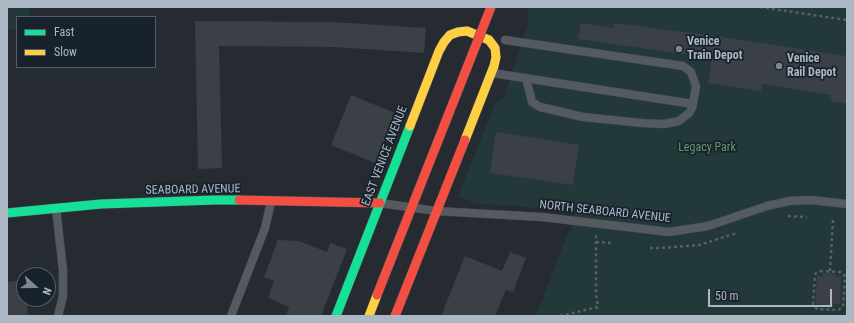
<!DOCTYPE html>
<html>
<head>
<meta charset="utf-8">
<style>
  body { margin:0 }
  #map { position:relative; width:854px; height:323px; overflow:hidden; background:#252b31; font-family:"Roboto Condensed",sans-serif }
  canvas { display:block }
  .frame { position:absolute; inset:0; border:8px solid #adb8c5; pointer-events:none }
  .legend { position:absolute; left:16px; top:16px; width:140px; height:52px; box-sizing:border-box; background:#18222c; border:1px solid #545e69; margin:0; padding:5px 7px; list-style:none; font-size:12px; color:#adb8c5 }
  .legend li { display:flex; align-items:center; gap:8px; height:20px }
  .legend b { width:20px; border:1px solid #545e69 }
  .north { position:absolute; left:16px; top:267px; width:40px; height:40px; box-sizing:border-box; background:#18222c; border:1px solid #545e69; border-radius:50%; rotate:111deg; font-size:11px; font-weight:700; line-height:16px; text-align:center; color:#adb8c5 }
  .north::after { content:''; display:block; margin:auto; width:14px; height:18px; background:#7d8791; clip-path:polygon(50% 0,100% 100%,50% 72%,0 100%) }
  .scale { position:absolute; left:708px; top:289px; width:124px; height:18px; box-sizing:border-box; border:2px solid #adb8c5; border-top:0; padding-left:5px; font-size:12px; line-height:14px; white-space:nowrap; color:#adb8c5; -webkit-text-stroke:3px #18222c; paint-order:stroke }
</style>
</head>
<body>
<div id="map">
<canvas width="854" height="323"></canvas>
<div class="frame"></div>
<ul class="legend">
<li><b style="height:5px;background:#16e098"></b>Fast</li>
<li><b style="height:5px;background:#ffcf43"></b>Slow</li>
</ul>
<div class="north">N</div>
<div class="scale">50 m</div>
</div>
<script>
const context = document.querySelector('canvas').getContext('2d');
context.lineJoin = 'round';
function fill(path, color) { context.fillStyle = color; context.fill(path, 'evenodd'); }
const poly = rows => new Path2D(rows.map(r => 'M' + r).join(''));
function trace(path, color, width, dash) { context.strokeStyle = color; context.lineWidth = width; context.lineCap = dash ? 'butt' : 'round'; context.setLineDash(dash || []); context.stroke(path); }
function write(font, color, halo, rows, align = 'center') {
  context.font = font + ' "Roboto Condensed",sans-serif'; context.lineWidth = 3.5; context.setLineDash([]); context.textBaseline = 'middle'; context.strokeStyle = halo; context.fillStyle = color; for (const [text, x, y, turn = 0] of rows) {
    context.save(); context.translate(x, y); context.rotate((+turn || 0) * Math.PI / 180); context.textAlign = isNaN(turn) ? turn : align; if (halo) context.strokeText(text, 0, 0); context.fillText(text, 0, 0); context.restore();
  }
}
fill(poly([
  [7,7,30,7,30,17,17,17,17,29,7,29],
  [529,7,847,7,847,316,536,316,568,233,571,232,575,212,515,206,477,204,459,197,459,193,495,104,504,97,529,21,527,18]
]), '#223839');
fill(poly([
  [195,21,333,22,426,28,424,53,334,47,219,46,222,168,198,169],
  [581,23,613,28,614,23,715,36,847,56,847,104,830,101,831,95,762,84,761,91,708,83,712,58,578,39],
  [351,95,395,113,375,163,331,145],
  [496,132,579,145,573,185,490,173],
  [278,240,299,241,327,252,330,243,347,249,321,316,286,316,289,307,268,298,274,281,264,277],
  [510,252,526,258,513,292,506,290,495,316,441,316,465,256,502,271],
  [823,273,835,274,835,277,841,277,840,304,834,304,834,307,821,306,821,304,815,303,817,276,823,276],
  [23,280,24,299,26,299,28,316,7,316,7,282]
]), '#3a4045');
const lane = poly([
  [505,40,683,66,691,72,696,86,695,93,692,108,689,113,679,121,664,124,642,123,583,117,540,107,532,102,526,78],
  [492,73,693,104],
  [380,203,436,211,542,217,669,232,708,226,767,206,789,201,811,200,847,204],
  [56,208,63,270,63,296,58,316],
  [231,316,265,228,271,202]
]);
const fast = poly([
  [7,213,101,204,215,200,239,200],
  [336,316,410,126]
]);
const slow = poly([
  [410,126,439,51,444,42,450,35,458,32,467,31,489,40,495,48,496,57,494,66,465,140],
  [369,316,377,295]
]);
const jam = poly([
  [239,200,380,203],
  [395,316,465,140]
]);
trace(lane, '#42474c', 9);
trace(fast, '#42474c', 10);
trace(slow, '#42474c', 10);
trace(jam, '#42474c', 10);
trace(poly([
  [760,7,847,20],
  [788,216,807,217],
  [596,242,614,243],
  [650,248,662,248,699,245,737,233],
  [820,271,840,272,845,276,843,307,838,310,817,309,813,304,815,274,820,271],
  [830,271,833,219],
  [560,316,598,307,596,294,596,235]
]), '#585e64', 2.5, [3, 3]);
trace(lane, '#545a60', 8);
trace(fast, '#16e098', 9);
trace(slow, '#ffcf43', 9);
trace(jam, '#f24e42', 9);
const jamBridge = poly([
  [377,295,491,7]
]);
trace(jamBridge, '#42484e', 10, []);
trace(jamBridge, '#f24e42', 9);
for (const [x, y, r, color] of [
  [679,49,4,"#7d8791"],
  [779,66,4,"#7d8791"]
]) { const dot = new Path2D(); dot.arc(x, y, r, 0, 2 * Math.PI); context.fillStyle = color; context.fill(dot); trace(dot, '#18222c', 1.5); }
write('bold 12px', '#adb8c5', '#18222c', [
  ["Venice",687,42],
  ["Train Depot",687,56],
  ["Venice",787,59],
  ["Rail Depot",787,73]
], 'left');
write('12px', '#64966b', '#18222c', [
  ["Legacy Park",707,148]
]);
write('12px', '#adb8c5', '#18222c', [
  ["EAST VENICE AVENUE",385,156,-69],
  ["SEABOARD AVENUE",193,190,-1],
  ["NORTH SEABOARD AVENUE",605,212,6]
]);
</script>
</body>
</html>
